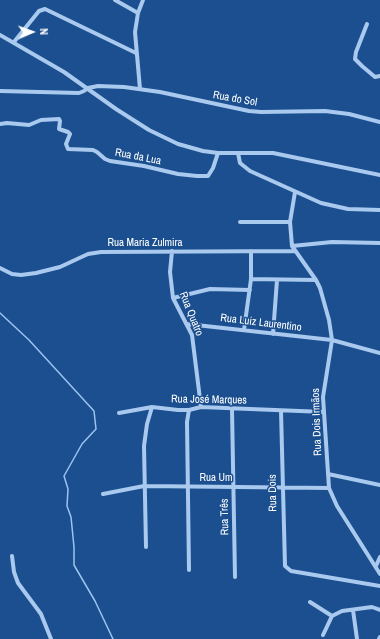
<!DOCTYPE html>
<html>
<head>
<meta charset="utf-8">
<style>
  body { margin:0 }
  #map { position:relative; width:380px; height:639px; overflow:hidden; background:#1b4f8f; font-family:"Archivo Narrow",sans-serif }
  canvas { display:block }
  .north { position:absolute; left:12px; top:12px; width:40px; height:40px; -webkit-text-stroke:3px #1b4f8f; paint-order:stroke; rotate:88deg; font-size:11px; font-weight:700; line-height:16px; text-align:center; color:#fff }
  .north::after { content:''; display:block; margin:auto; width:14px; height:18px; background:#fff; clip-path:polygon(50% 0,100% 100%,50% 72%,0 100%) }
</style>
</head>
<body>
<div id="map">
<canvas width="380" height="639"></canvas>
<div class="north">N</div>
</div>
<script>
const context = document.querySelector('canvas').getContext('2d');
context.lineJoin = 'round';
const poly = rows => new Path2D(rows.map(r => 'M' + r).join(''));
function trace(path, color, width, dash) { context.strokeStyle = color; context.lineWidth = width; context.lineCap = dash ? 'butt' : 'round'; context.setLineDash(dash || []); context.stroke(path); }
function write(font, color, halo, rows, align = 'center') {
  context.font = font + ' "Archivo Narrow",sans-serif'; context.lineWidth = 3; context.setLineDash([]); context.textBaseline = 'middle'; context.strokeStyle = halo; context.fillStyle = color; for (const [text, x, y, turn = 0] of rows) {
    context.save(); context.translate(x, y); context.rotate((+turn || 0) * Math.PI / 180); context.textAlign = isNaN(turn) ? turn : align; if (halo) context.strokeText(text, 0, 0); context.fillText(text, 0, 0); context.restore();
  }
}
trace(poly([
  [0,313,29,340,94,411,96,429,82,444,64,476,68,489,67,506,71,517,74,547,74,565,95,601,113,639]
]), '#9cc4f0', 1.5);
trace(poly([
  [115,0,138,13],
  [367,24,356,52,355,59,362,66,375,77,380,76],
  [0,35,64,72,116,109,149,130,178,144,203,151,218,153,273,153,380,175],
  [14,42,39,11,45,9,136,53],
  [140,89,135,32,138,13,143,0],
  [0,91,79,93,84,91,88,88,98,86,124,87,160,92,249,111,261,112,325,111,349,114,380,122],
  [0,124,7,123,29,125,41,120,59,119,60,121,59,129,68,132,70,134,66,144,68,149,93,150,97,152,105,159,110,161,144,166,178,174,197,176,208,176,213,168,218,153],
  [238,153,240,163,250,171,321,203,348,209,380,210],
  [295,192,290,222,292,246,316,280,320,288,329,320,332,340,323,397,329,488,337,506,380,574],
  [240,222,290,222],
  [292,246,332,242,380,243],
  [172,251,170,272,173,298,192,335,201,407],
  [0,268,12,274,21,275,36,273,60,267,88,254,101,252,295,251],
  [251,279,316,280],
  [173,298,210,289,250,290],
  [187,324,332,340,380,353],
  [244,330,251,279,251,251],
  [273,334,277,280],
  [232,409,235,577],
  [281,411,285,566,291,571,380,586],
  [119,413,152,407,178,410,189,410,201,407,324,412],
  [328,474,380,485],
  [103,494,144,486,329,488],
  [146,547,144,446,147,424,152,407],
  [12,556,14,572,18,583,41,614,51,639],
  [376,566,380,557],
  [189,570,187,422,189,410],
  [310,602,332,616],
  [353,610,357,639],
  [323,635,332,616,342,611,372,607,380,610],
  [379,639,380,637]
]), '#a9c9ee', 4);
write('11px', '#fff', '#1b4f8f', [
  ["Rua do Sol",235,99,10],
  ["Rua da Lua",138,157,11],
  ["Rua Maria Zulmira",145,243],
  ["Rua Quatro",191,314,68],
  ["Rua Luiz Laurentino",261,323,7],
  ["Rua José Marques",209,400,1],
  ["Rua Dois Irmãos",317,422,-92],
  ["Rua Um",216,478],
  ["Rua Dois",273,493,-91],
  ["Rua Três",225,517,-91]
]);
</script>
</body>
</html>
